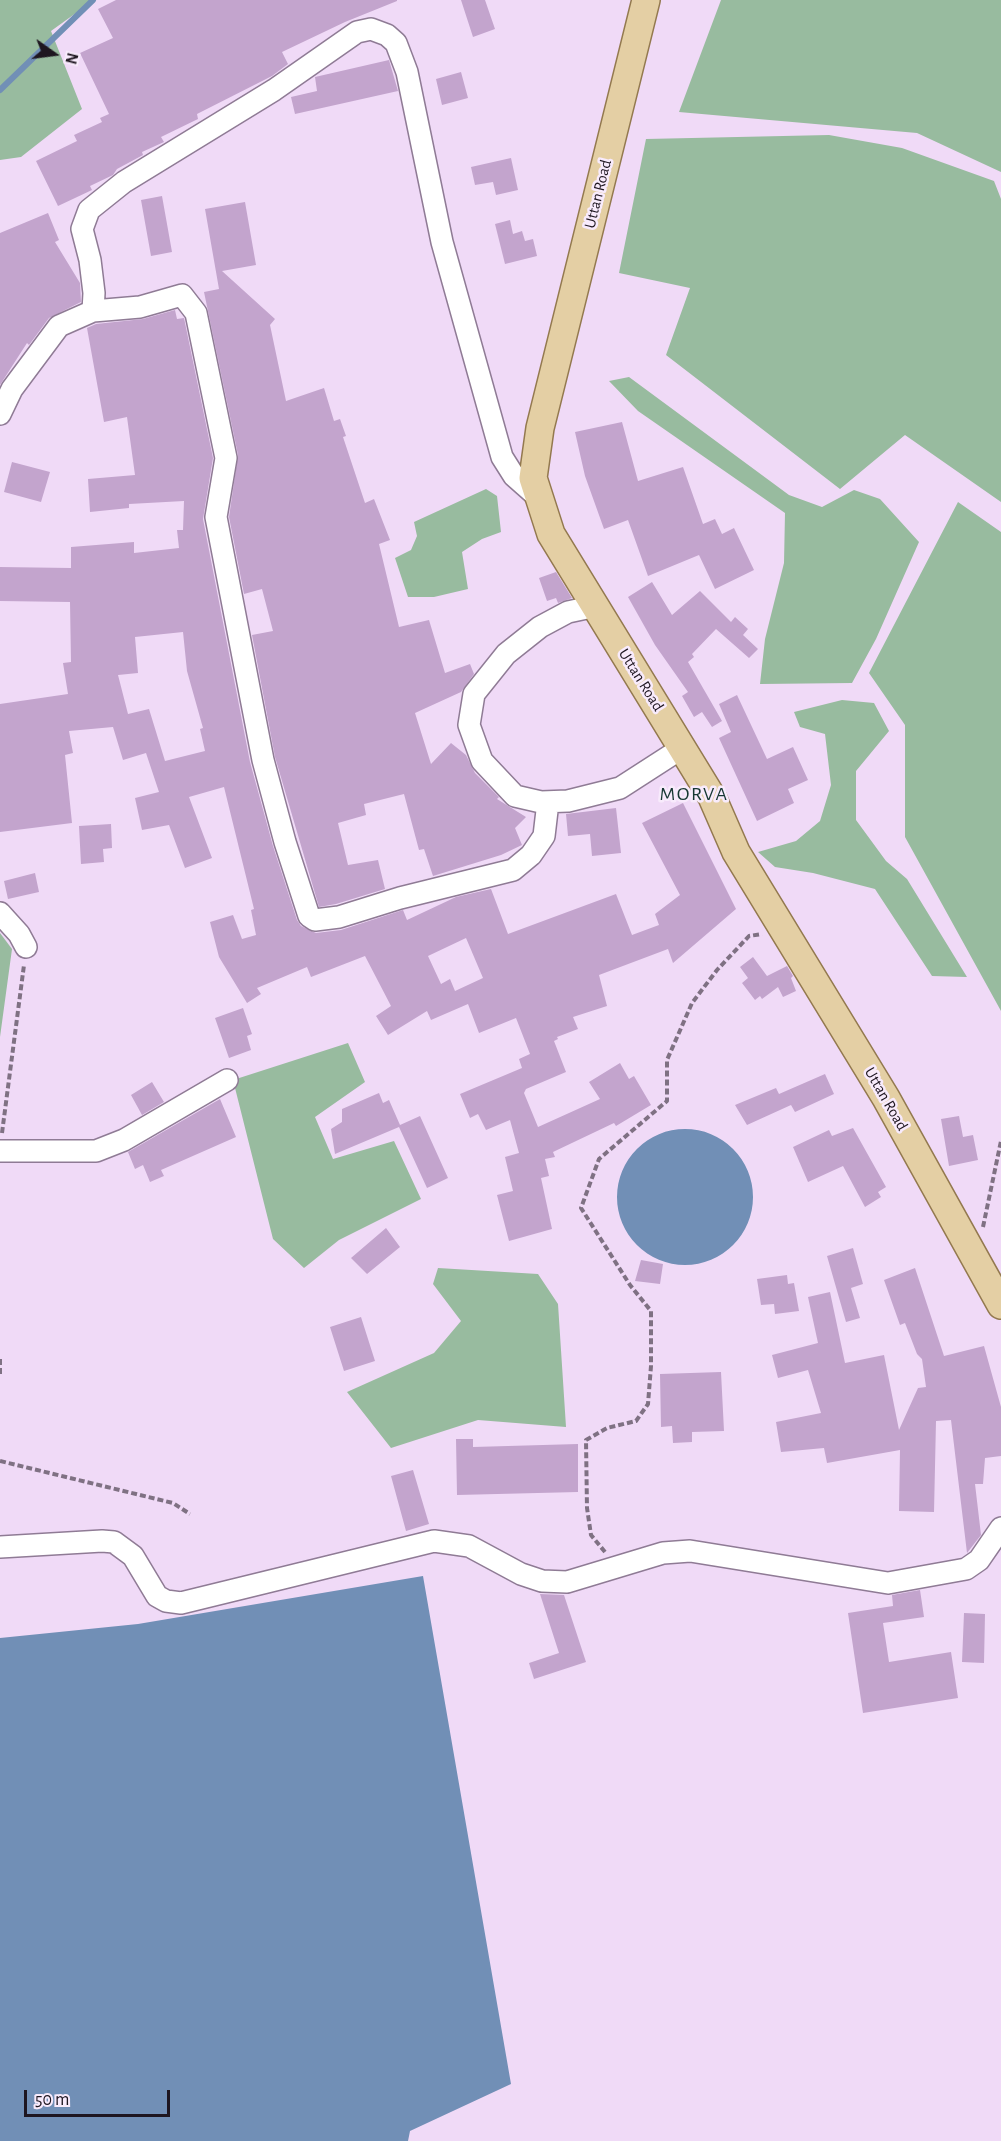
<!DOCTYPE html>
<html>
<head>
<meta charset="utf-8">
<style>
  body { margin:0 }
  #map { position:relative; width:1001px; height:2141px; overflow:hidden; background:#f0daf7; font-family:"Alegreya Sans",sans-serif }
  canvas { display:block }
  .north { position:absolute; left:24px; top:24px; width:60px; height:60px; -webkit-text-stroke:4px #f8ebfc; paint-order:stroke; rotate:104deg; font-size:16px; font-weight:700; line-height:24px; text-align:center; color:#1e1620 }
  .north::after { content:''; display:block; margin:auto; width:21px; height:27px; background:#1e1620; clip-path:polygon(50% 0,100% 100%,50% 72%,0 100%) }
  .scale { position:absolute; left:24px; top:2090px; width:146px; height:27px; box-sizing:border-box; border:3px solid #1e1620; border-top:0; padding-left:8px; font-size:18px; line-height:21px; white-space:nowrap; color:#1e1620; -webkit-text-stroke:4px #f8ebfc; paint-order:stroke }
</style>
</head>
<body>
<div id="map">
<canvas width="1001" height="2141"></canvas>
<div class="north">N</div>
<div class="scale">50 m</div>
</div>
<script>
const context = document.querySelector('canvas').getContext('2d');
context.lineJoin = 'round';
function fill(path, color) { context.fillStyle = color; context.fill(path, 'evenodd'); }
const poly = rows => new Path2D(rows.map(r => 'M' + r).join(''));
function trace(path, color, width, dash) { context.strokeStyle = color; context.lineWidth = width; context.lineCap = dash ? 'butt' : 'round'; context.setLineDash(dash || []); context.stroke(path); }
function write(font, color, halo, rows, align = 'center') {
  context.font = font + ' "Alegreya Sans",sans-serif'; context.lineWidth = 5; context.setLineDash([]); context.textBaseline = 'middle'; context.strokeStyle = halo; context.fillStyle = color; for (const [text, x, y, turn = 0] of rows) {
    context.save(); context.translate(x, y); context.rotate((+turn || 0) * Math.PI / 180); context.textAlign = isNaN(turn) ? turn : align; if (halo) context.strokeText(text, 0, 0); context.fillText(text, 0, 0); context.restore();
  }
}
fill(poly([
  [0,0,94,0,51,31,82,109,21,157,0,160],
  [721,0,1001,0,1001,172,917,133,679,112],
  [829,135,902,148,994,181,1001,199,1001,502,905,435,840,489,666,355,690,288,619,273,646,139],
  [629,377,789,495,822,507,854,490,880,499,919,542,876,639,852,683,760,684,765,639,784,563,785,513,638,411,609,381],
  [486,489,497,496,501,532,482,539,462,552,468,589,434,597,408,597,395,558,411,550,417,536,414,522],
  [958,502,1001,532,1001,1011,905,837,905,725,869,673],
  [842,700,874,703,889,731,856,771,856,820,886,861,907,879,967,977,932,976,875,889,813,873,775,867,758,852,796,841,820,821,831,785,825,734,800,727,794,712],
  [0,933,12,949,0,1037],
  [348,1043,365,1082,315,1117,333,1159,394,1141,421,1199,339,1240,304,1268,273,1239,233,1080],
  [438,1268,538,1274,558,1304,566,1427,478,1420,391,1448,347,1392,434,1353,461,1321,433,1284]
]), '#98bb9f');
fill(poly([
  '617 1197a68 68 0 1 1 136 0a68 68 0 1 1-136 0Z',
  [423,1576,511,2084,410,2131,408,2141,0,2141,0,1638,138,1624]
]), '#718fb6');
trace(poly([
  [0,90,93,0]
]), '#718fb6', 6);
fill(poly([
  [116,0,397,0,397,1,345,22,282,52,288,64,272,76,197,114,198,119,161,137,164,142,142,152,143,155,117,169,113,175,90,186,92,190,58,206,36,161,77,141,74,135,102,122,100,118,109,114,80,53,113,38,98,9],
  [461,0,485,0,495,29,473,37],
  [389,60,398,91,295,114,291,97,317,91,315,77],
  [461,72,468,98,442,105,436,79],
  [511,158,518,190,496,195,493,182,475,185,471,167],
  [162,196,172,252,151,256,141,200],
  [245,202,256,265,222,271,275,319,270,325,286,401,324,388,334,421,340,419,346,436,343,437,365,503,374,499,390,540,379,544,399,627,429,620,445,673,470,664,474,674,461,692,415,713,431,764,451,743,466,755,475,773,499,797,497,799,526,817,515,828,522,845,501,855,433,876,424,849,419,850,404,794,364,804,366,815,338,823,348,865,378,860,385,889,336,904,319,907,275,757,252,635,273,631,262,589,244,594,229,517,238,455,204,292,219,289,205,209],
  [48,213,59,240,55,242,80,283,81,302,49,318,29,345,27,343,0,385,0,233],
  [510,220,513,234,522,231,525,241,533,239,537,256,505,264,495,224],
  [175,310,177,319,184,318,213,458,203,519,250,762,273,846,297,920,301,926,316,933,341,930,403,910,407,920,456,897,491,889,508,934,616,894,632,935,659,925,655,914,680,895,642,823,683,803,736,909,673,963,668,949,599,975,607,1006,573,1017,578,1029,557,1037,558,1039,554,1041,566,1072,526,1089,524,1093,538,1127,600,1099,589,1082,620,1063,629,1079,634,1076,651,1105,616,1126,614,1123,553,1152,555,1157,545,1159,549,1176,541,1178,552,1229,509,1241,497,1195,513,1191,505,1157,519,1153,510,1120,486,1130,478,1114,470,1118,460,1094,522,1068,519,1059,530,1054,516,1018,479,1033,468,1004,431,1020,427,1011,388,1035,376,1016,391,1006,365,956,311,977,307,967,257,988,261,994,247,1003,219,957,210,922,233,915,242,939,256,935,251,910,254,909,224,787,189,797,212,858,185,868,169,825,142,830,135,798,159,792,146,753,123,760,113,727,69,731,73,753,65,755,72,823,0,832,0,704,68,694,63,663,71,662,70,602,0,601,0,567,71,568,71,547,134,542,134,553,179,548,177,530,183,530,184,501,129,504,129,508,90,512,88,479,135,475,127,417,104,422,87,328,96,324,143,319],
  [183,632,187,671,203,728,200,729,205,751,165,761,149,709,128,714,118,675,138,673,135,637],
  [466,938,483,978,455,991,450,979,441,984,428,956],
  [622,422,638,481,683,467,703,524,715,519,722,534,734,528,754,570,715,589,699,555,648,576,628,520,604,529,585,476,575,432],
  [12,462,50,472,41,502,4,492],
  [556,572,572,598,558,603,556,598,547,601,539,578],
  [652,582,672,615,700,591,731,622,735,617,748,629,743,635,758,649,749,658,716,629,692,654,694,657,688,662,722,721,712,727,702,712,694,717,682,696,688,692,655,645,628,597],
  [737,695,767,759,793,747,808,780,788,789,794,803,757,821,719,738,731,732,719,704],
  [616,808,621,853,592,856,590,834,568,836,566,814],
  [111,824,112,848,103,849,104,862,81,864,79,826],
  [35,873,39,892,8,899,4,881],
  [753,957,767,976,787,966,793,976,791,978,796,991,783,997,778,987,762,999,760,996,755,1000,742,983,748,978,740,967],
  [243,1008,252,1034,247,1036,251,1050,229,1058,215,1018],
  [825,1074,834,1094,795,1112,791,1105,747,1125,735,1105,776,1088,779,1094],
  [152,1082,164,1102,142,1115,131,1095],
  [379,1093,383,1103,389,1100,400,1125,420,1116,448,1178,427,1188,399,1127,335,1154,331,1129,342,1122,342,1109],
  [220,1099,236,1137,161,1170,164,1176,150,1182,143,1165,135,1169,128,1152],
  [959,1116,963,1137,973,1135,978,1160,949,1166,941,1119],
  [853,1128,886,1187,878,1192,881,1197,865,1207,843,1166,808,1182,793,1147,829,1130,832,1136],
  [386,1228,400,1247,367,1274,351,1258],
  [853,1248,863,1284,851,1288,860,1318,846,1322,827,1256],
  [641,1260,663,1264,660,1284,635,1281],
  [915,1268,944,1356,984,1346,1001,1407,1001,1456,985,1458,983,1484,975,1484,981,1535,967,1553,951,1420,936,1421,934,1512,899,1511,900,1450,827,1463,824,1448,781,1452,776,1422,821,1413,808,1370,778,1378,772,1355,818,1343,808,1297,830,1292,845,1363,884,1355,899,1430,918,1388,926,1387,922,1359,917,1354,905,1323,900,1325,884,1280],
  [787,1275,788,1284,794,1283,799,1311,775,1314,774,1304,761,1305,757,1279],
  [361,1317,375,1361,344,1371,330,1327],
  [721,1372,724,1431,692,1432,692,1442,673,1443,672,1426,661,1427,660,1374],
  [456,1439,473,1439,473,1447,578,1444,578,1492,457,1495],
  [413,1470,429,1524,406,1531,391,1476],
  [920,1590,924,1617,883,1623,889,1662,951,1652,958,1698,863,1713,848,1613,893,1606,892,1595],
  [540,1594,564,1595,586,1662,534,1679,529,1663,559,1653],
  [964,1613,985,1614,984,1663,962,1662]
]), '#c3a4cd');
const minor = poly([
  [93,311,140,307,182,295,196,313,226,458,216,517,263,760,285,842,309,916,315,920,339,917,400,898,513,870,531,855,544,836,548,802],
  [0,414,12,389,59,326,93,311,94,293,90,260,82,229,89,210,124,182,274,90,357,32,371,29,387,35,396,43,407,72,442,242,502,457,514,476,540,499],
  [596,606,568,612,540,627,506,654,474,694,469,725,482,761,515,796,541,802,568,801,620,788,682,748],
  [0,913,19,934,26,947],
  [0,1151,96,1151,124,1140,227,1080],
  [0,1547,102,1541,114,1542,133,1556,157,1596,166,1601,181,1603,434,1541,469,1546,521,1574,542,1581,567,1582,663,1553,690,1551,888,1583,966,1569,979,1560,1001,1528]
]);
const major = poly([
  [646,0,540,428,533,478,551,534,712,797,736,852,886,1098,1001,1305]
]);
trace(minor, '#8f7b95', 24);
trace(major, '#93794f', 30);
trace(poly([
  [2,1133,24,965],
  [983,1227,1001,1141],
  [0,1359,0,1375],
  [0,1461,173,1503,190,1514],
  [605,1552,591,1535,587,1508,586,1440,607,1428,636,1421,648,1404,651,1366,651,1311,630,1285,581,1208,599,1159,667,1101,667,1060,692,1003,717,970,749,936,762,934]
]), '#7f7183', 4, [6, 3]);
trace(minor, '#fff', 21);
trace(major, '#e4cfa4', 27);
write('16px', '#1e1620', '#f8ebfc', [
  ["Uttan Road",598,194,-76],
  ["Uttan Road",641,680,58],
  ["Uttan Road",886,1099,60]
]);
context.letterSpacing = '1.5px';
write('20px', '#173833', '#f8ebfc', [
  ["MORVA",694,794]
]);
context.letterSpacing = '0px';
</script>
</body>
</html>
